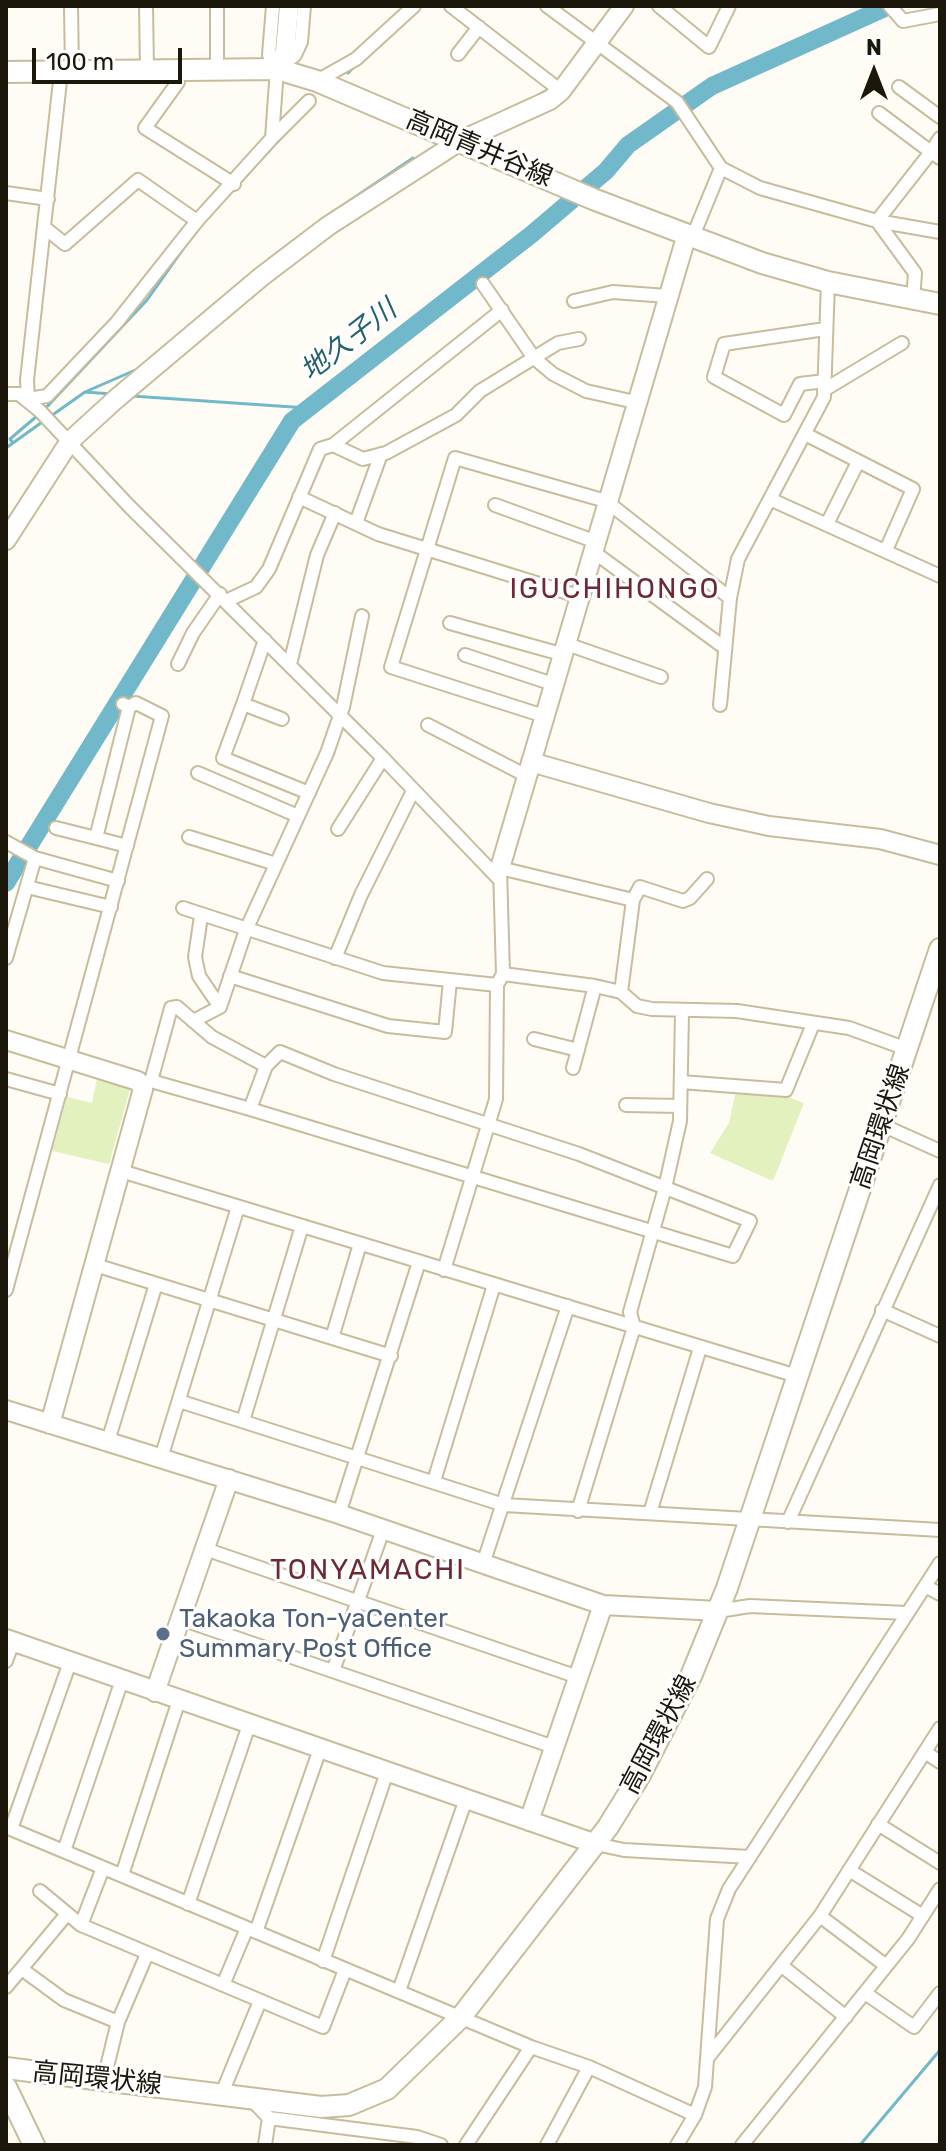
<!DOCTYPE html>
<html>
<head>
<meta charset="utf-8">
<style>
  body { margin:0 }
  #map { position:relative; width:946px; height:2151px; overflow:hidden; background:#fefcf5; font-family:Rubik,sans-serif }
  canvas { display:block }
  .frame { position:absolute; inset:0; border:8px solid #1b170b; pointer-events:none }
  .north { position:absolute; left:834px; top:32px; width:80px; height:80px; -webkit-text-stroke:6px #fff; paint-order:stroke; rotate:0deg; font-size:22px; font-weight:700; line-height:32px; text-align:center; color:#1b170b }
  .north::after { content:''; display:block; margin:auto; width:28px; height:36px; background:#1b170b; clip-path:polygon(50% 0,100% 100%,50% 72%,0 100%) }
  .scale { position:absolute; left:32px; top:48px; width:150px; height:36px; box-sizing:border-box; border:4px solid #1b170b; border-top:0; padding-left:10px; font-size:24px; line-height:28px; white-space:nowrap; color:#1b170b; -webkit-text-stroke:6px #fff; paint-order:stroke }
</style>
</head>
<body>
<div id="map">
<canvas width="946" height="2151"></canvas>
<div class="frame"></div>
<div class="north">N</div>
<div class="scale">100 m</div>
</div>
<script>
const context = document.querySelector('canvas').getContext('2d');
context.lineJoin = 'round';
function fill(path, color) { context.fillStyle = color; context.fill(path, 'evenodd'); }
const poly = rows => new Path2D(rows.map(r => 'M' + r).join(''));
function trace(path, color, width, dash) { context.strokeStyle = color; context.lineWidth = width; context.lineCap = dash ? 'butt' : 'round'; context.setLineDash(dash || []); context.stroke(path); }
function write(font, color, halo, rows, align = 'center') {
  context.font = font + ' Rubik,"Noto Sans JP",sans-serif'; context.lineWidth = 6; context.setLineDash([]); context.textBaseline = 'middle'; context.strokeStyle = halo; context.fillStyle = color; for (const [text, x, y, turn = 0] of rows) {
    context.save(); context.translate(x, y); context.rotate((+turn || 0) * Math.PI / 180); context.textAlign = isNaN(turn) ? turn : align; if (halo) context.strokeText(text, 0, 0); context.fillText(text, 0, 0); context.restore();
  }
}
fill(poly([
  [97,1079,130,1089,109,1164,52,1151,67,1097,92,1103],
  [736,1091,787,1097,804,1103,773,1181,710,1153,729,1123]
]), '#e2f1bd');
trace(poly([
  [348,73,357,64],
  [535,97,549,89],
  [225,199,290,128],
  [336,210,413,158],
  [268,260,316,224],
  [188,327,247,277],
  [85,392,140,368],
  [132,396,307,408],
  [43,411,147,300,191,238],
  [51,416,85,392,112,394],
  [13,443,10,439,37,416],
  [6,448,45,420],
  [860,2145,940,2050]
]), '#70b8ca', 3);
trace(poly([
  [6,883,292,421,532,234,606,171,628,145,712,86,889,6]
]), '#70b8ca', 18);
const street = poly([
  [71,6,72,71],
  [146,6,147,69],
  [217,6,217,58],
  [451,6,561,91],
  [547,6,677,102,721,168,760,188,877,221,940,232],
  [659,6,709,47,729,6],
  [890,6,903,21,940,14],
  [458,54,479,27],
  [280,67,295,55,301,42,304,6],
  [177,69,178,82,145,128,234,184],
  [317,81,356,59,414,6],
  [899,87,940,117],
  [879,113,931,152,940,138],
  [272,138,309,101],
  [6,193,48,199],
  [877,221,931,152,940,158],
  [877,221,915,273,913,300],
  [45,228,65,244,138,180,197,221],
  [693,236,721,168],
  [483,284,534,358,553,374,586,391,635,402],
  [574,301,613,292,667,296],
  [825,381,800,384,784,415,714,377,724,344,825,329],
  [824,390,902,343],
  [6,394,19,394,40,411,129,506,383,758,498,878],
  [28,399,47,396,117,322,197,221,272,138,277,69,269,55,273,6],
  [28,399,27,380,61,72],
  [805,434,913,489,886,550],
  [333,445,502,310],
  [299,497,378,534,578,596],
  [772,500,940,576],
  [495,505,594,541],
  [356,523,381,454],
  [827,524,857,464],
  [591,550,725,648],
  [226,601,256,587,269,569,320,449,333,445,363,459,386,453,456,415,480,391,558,343,579,339],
  [450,623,561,654],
  [564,643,661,677],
  [465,655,553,684],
  [178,664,193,633,220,594],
  [290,664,317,555,335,513],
  [243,704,265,640],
  [720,705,730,598,738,559,824,397,828,282],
  [544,716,391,667,455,458,606,501,730,598],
  [282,719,243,704,223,758,309,793],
  [428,725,527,776],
  [198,773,298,816],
  [56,828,96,838],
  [338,829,383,758],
  [189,837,276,864],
  [6,842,35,858,6,958],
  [127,846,96,838,129,707],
  [35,858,118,881],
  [27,887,111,907],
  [183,908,383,973,497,985],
  [201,916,195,957,199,976,220,1007],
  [335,958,361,895,413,791],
  [503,974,595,986,621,992,637,1006,652,1009,737,1011,849,1028,907,1049],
  [230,976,388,1026,445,1032,450,981],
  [621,992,633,900,640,887,683,901,690,898,707,879],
  [193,1021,220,1007,246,930,327,753,343,707,362,616],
  [534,1039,578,1050],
  [573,1068,595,986],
  [6,1079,60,1094],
  [151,1081,171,1008,177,1007,212,1037,266,1066],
  [681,1082,786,1090,813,1024],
  [142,1084,151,1081,250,1109,733,1256,750,1221,579,1154,334,1074,280,1052,266,1066,250,1109],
  [626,1105,680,1106],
  [882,1125,940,1151],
  [121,1171,797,1376],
  [95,1265,391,1356],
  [444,1270,496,1099,497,985,503,974,500,868,633,900],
  [6,1290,162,716,136,703,129,707,123,704],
  [882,1310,940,1336],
  [332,1338,360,1244],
  [179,1401,504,1505,940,1530],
  [243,1421,302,1226],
  [108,1441,156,1284],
  [161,1458,238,1207],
  [434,1481,494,1285],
  [578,1511,634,1327,630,1312,665,1188,680,1121,682,1012],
  [650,1513,700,1348],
  [339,1514,419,1262],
  [788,1522,940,1185],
  [205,1549,578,1677],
  [483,1564,568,1306],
  [925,1586,940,1594],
  [718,1611,750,1606,907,1613],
  [181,1619,554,1747],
  [6,1661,13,1642],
  [333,1671,383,1530],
  [925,1752,940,1762],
  [878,1824,940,1863],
  [6,1827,531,2047,589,2067,695,2115],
  [11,1829,70,1662],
  [596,1844,624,1850,750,1857],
  [64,1851,122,1680],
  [849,1870,923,1916],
  [122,1875,179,1700],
  [40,1891,81,1925,323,2027,345,1970],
  [188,1904,249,1725],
  [820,1916,885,1965],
  [81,1925,103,1868],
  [256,1932,320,1749],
  [323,1961,387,1772],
  [782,1966,846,2017],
  [23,1970,64,2000,118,2022],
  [223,1985,247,1928],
  [6,1987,67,1914],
  [399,1991,466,1799],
  [865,1993,914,2027,940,1993],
  [709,2056,820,1916,940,1728],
  [104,2079,118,2022,147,1954],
  [222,2093,260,2001],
  [251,2099,269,2118,417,2137,441,2145],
  [265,2145,269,2118],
  [466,2145,531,2047],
  [547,2145,589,2067],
  [677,2145,695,2115,705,2087,717,1919,729,1889,940,1563],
  [742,2145,908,1939,940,1889]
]);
const secondary = poly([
  [277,69,285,52,289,6],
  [6,540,70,441,116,399,261,277,328,226,460,141,550,100,561,91,624,6],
  [531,762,709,813,769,826,880,839,940,855],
  [500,868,687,234],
  [6,1040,138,1081,143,1089,50,1424],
  [6,1410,339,1514,603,1605,718,1611],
  [6,1639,596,1844],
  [155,1692,229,1479],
  [529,1821,603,1605]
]);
const primary = poly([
  [6,72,277,69,317,81,593,199,762,263,828,282,940,304],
  [6,2068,321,2107,349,2105,387,2089,461,2017,608,1827,640,1775,691,1676,727,1588,940,949],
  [6,2087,34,2145]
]);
trace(street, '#c8bc9c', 16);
trace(secondary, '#c8bc9c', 22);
trace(primary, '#c8bc9c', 24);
trace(street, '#fff', 12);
trace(secondary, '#fff', 18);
trace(primary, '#fff', 20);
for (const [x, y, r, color] of [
  [163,1634,8,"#5c6f8a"]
]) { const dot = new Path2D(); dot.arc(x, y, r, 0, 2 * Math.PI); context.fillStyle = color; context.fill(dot); trace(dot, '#fff', 3); }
write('26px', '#1b170b', '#fff', [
  ["高岡青井谷線",479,149,23],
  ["高岡環状線",881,1127,-71],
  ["高岡環状線",659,1735,-62],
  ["高岡環状線",97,2079,6]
]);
write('26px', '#4e5e75', '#fff', [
  ["Takaoka Ton-yaCenter",179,1619],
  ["Summary Post Office",179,1649]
], 'left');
write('italic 28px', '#25606d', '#fff', [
  ["地久子川",349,341,-38]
]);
context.letterSpacing = '2px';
write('28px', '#6f2935', '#fff', [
  ["IGUCHIHONGO",615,590],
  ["TONYAMACHI",368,1571]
]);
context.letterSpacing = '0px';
</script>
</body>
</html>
